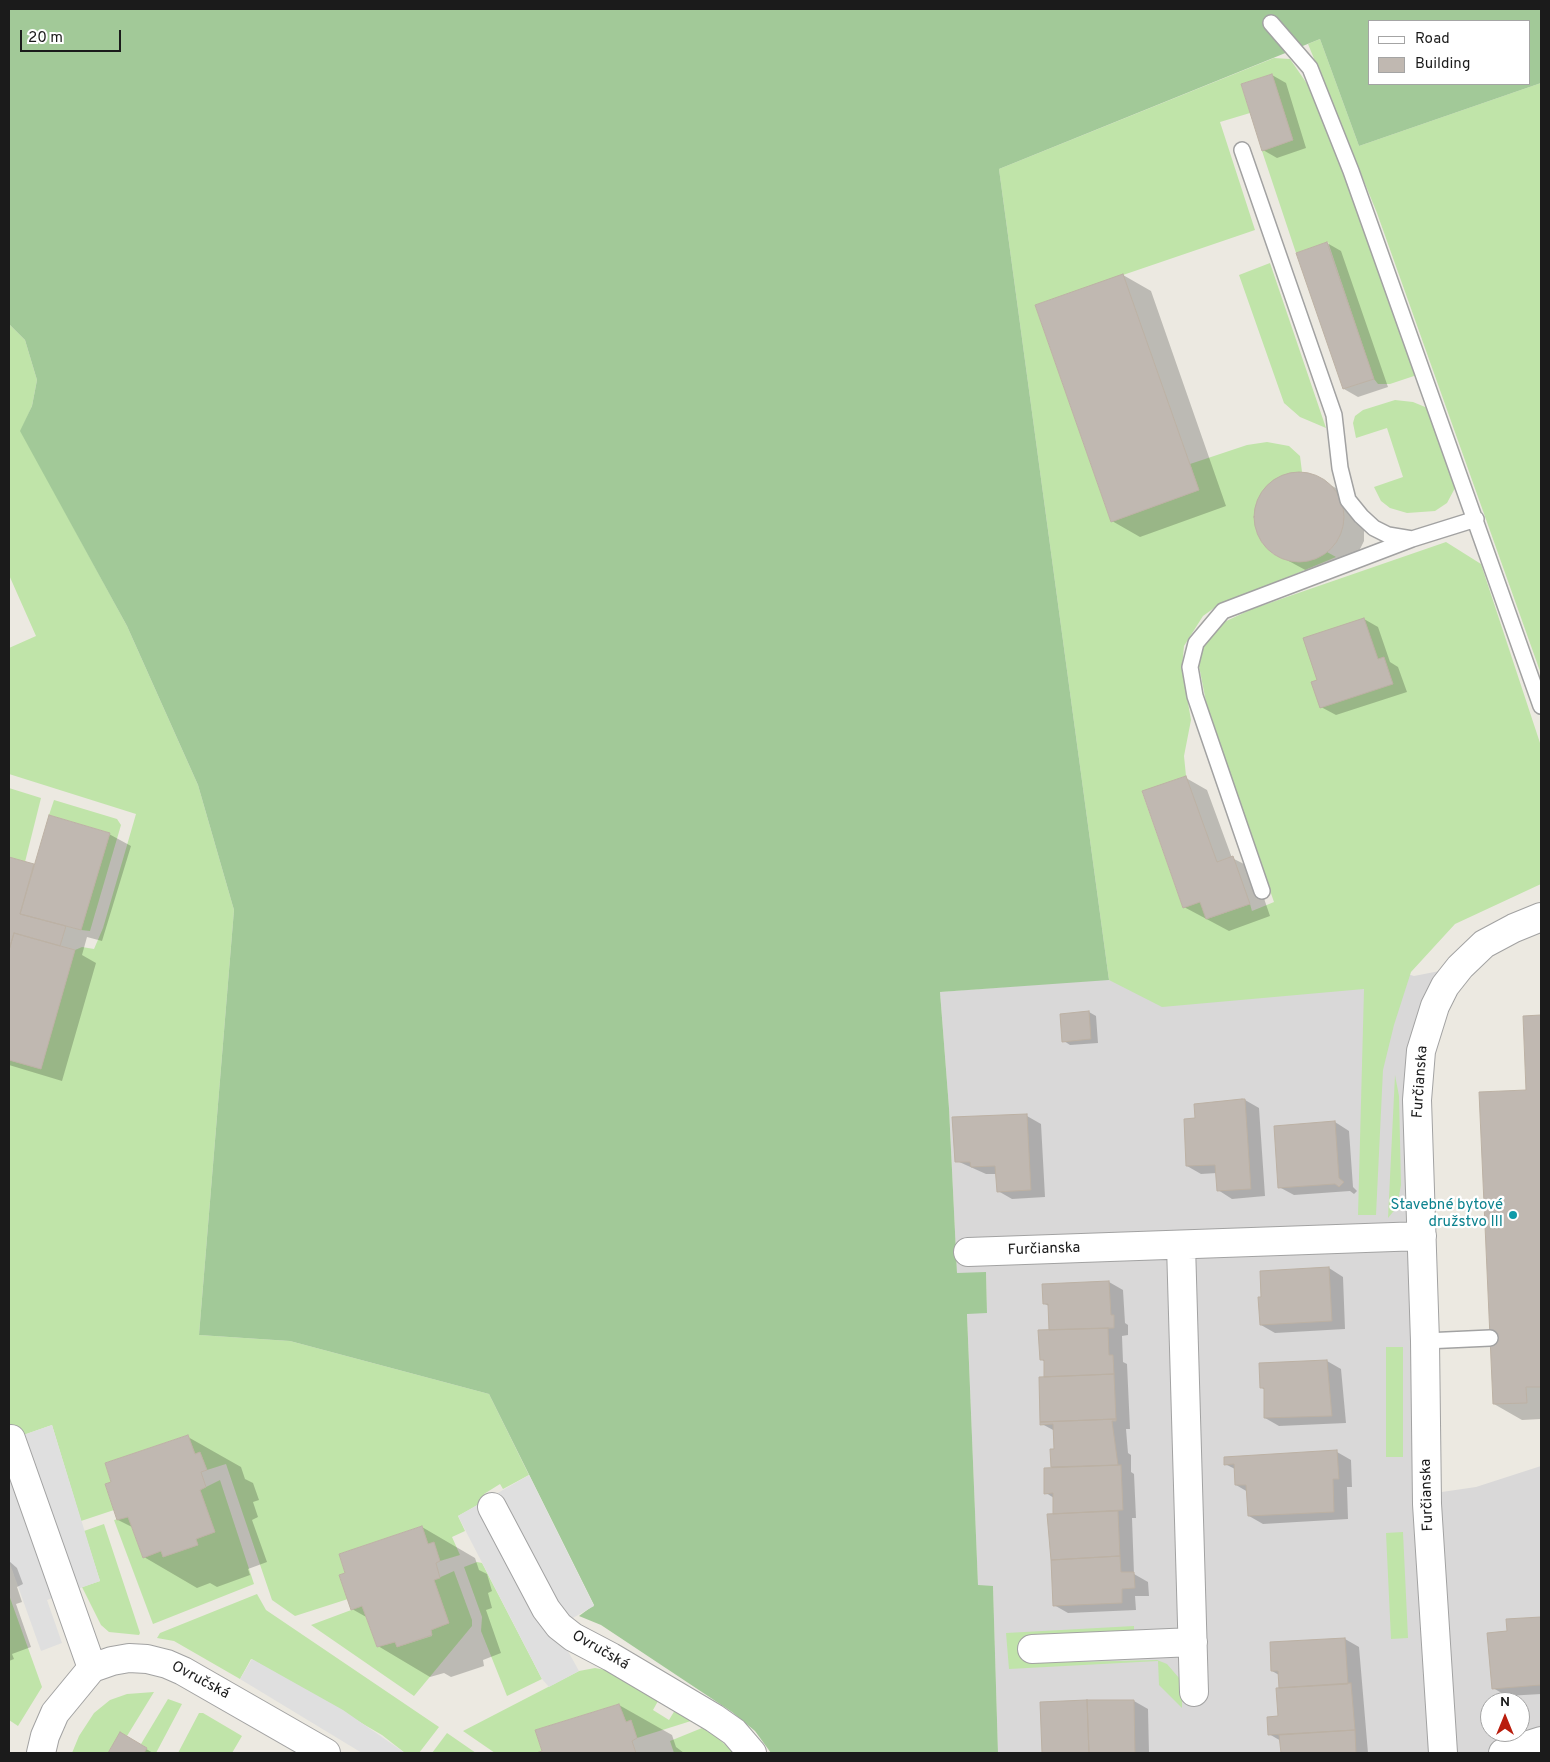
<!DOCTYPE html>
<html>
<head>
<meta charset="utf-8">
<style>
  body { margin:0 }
  #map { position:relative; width:1550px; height:1762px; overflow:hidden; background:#ece9e1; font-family:Overpass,sans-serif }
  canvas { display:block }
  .frame { position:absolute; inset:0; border:10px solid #1b1b1b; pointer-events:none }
  .legend { position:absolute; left:1368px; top:20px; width:162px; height:65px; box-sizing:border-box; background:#fff; border:1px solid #a4a4a4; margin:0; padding:6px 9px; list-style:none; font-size:15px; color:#1b1b1b }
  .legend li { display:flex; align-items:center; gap:10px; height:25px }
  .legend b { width:25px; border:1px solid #a4a4a4 }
  .north { position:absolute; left:1480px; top:1692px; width:50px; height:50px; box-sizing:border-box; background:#fff; border:1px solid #a4a4a4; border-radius:50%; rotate:0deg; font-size:14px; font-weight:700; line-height:20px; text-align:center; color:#1b1b1b }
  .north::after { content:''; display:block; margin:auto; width:18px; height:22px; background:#b91d0d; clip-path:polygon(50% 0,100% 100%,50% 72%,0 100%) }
  .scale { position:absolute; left:20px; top:30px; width:101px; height:22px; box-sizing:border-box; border:2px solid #1b1b1b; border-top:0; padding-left:6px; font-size:15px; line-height:18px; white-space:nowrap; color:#1b1b1b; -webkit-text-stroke:4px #fff; paint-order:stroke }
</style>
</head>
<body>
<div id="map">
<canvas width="1550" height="1762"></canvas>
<div class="frame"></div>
<ul class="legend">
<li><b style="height:6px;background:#fff"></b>Road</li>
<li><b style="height:14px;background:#c0b8b1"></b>Building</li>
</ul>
<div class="north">N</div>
<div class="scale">20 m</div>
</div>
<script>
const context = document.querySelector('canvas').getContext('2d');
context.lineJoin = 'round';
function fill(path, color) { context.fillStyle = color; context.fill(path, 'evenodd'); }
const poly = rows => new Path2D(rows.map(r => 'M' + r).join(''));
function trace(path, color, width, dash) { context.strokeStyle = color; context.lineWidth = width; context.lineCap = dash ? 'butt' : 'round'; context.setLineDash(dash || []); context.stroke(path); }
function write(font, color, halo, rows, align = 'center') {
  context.font = font + ' Overpass,sans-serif'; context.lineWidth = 4.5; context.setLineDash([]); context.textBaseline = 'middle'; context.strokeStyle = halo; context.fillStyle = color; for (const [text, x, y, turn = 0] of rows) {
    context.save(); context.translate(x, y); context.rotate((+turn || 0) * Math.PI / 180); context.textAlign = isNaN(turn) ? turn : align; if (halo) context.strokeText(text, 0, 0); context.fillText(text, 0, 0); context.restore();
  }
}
fill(poly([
  [1360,959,1414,976,1460,967,1427,1027,1428,1494,1476,1487,1541,1466,1541,1753,998,1753,993,1586,978,1586,967,1313,987,1313,986,1273,957,1273,949,1108,940,992],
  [1490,1702,1520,1702,1520,1732,1490,1732]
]), '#d9d8d8');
fill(poly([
  [1320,39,1359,146,1541,83,1541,674,1377,213,1308,44],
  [1274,58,1290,59,1312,91,1336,147,1417,375,1390,384,1378,384,1374,379,1328,242,1296,253,1262,151,1293,140,1272,74,1241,84,1250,113,1220,122,1255,230,1035,305,1111,522,1199,490,1190,464,1247,445,1267,442,1289,446,1300,456,1302,472,1288,474,1275,480,1264,490,1257,502,1254,516,1256,531,1263,544,1273,554,1286,560,1301,562,1315,559,1327,552,1336,557,1214,608,1203,616,1184,646,1182,668,1191,720,1184,756,1186,776,1142,792,1183,908,1200,902,1207,919,1250,904,1252,911,1274,902,1208,712,1198,661,1204,643,1222,623,1252,609,1446,542,1481,564,1541,746,1541,884,1455,924,1411,972,1394,1025,1383,1070,1376,1215,1358,1215,1364,989,1162,1007,1109,980,999,169],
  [1270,263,1326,428,1300,417,1284,403,1239,275],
  [9,324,25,340,37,380,32,406,21,431,127,626,198,785,234,910,199,1335,290,1341,489,1394,529,1475,503,1489,500,1484,484,1494,487,1500,458,1516,465,1531,452,1537,460,1555,440,1561,434,1543,428,1544,422,1526,339,1554,345,1573,339,1575,348,1599,295,1616,272,1600,226,1464,207,1470,200,1452,195,1454,188,1435,105,1463,111,1482,105,1484,114,1510,81,1521,52,1425,9,1440,9,1060,41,1069,75,950,82,947,94,949,103,928,136,814,9,774,9,648,36,636,9,575],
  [1395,400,1413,402,1430,409,1455,488,1447,503,1435,511,1407,513,1390,508,1381,501,1374,487,1403,477,1387,428,1356,438,1353,423,1355,416,1363,410],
  [9,788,41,798,25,862,9,857],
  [54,800,117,819,121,825,90,931,81,930,110,833,49,815],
  [1395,1075,1399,1096,1401,1185,1397,1207,1388,1218],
  [1386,1347,1403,1347,1403,1457,1386,1457],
  [220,1480,254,1584,153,1624,114,1520,128,1517,143,1558,161,1551,163,1557,198,1545,196,1539,215,1532,200,1490],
  [104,1524,140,1633,139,1635,109,1632,101,1625,82,1587,100,1581,84,1531],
  [1403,1532,1408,1638,1391,1639,1386,1533],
  [477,1562,482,1563,542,1679,507,1696,481,1631,482,1617,464,1567],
  [454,1571,472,1620,472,1626,414,1696,311,1625,362,1606,377,1647,395,1642,397,1647,432,1636,431,1630,449,1623,434,1580],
  [257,1594,266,1610,439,1727,419,1753,405,1753,382,1735,251,1659,240,1679,174,1641,157,1638,160,1633],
  [9,1595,42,1687,18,1726,9,1720],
  [1134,1626,1134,1631,1028,1636,1030,1663,1157,1660,1167,1664,1179,1678,1182,1690,1182,1708,1159,1685,1158,1661,1009,1669,1006,1633],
  [595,1668,606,1670,658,1701,653,1710,669,1720,675,1710,691,1721,637,1738,631,1720,626,1722,619,1704,535,1730,542,1751,536,1753,495,1753,463,1731,579,1671],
  [154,1692,127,1736,120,1733,108,1753,72,1753,79,1736,94,1713,110,1700,127,1694],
  [168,1699,182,1704,156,1753,144,1753,147,1748,141,1744],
  [199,1713,203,1713,242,1736,232,1753,178,1753],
  [702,1728,717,1737,734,1753,674,1753,670,1741],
  [447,1733,476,1753,432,1753]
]), '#c0e4a9');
fill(poly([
  [9,9,1541,9,1541,83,1359,146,1320,39,999,169,1109,980,940,992,949,1108,957,1273,986,1272,987,1313,967,1314,978,1585,993,1586,998,1753,771,1753,755,1731,732,1712,601,1625,579,1616,594,1605,489,1394,290,1341,199,1335,234,910,198,785,127,626,20,431,32,406,37,380,25,340,9,324],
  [1369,21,1529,21,1529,84,1369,84]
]), '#a2c998');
fill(poly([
  [52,1425,100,1581,47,1600,62,1643,41,1651,9,1561,9,1440],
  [529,1475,594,1606,555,1628,579,1671,549,1687,542,1679,458,1516],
  [252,1659,343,1710,405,1753,362,1753,240,1679]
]), '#dfdfdf');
fill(poly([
  [1272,75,1286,83,1306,148,1277,158,1263,150],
  [1327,243,1341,251,1388,387,1358,397,1344,389,1298,254],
  [1123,275,1151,291,1226,506,1140,537,1112,521],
  [1302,474,1323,481,1345,493,1364,519,1364,541,1358,553,1309,572,1274,553,1264,543,1257,531,1256,516,1258,503,1265,491,1275,481,1288,475],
  [1364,619,1378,627,1390,662,1398,667,1407,692,1336,715,1321,707,1319,681],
  [1186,778,1207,790,1232,858,1254,869,1270,916,1229,931,1184,907],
  [109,834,131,846,102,941,87,937,82,955,96,963,62,1081,9,1065,9,858,35,866],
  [1089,1012,1096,1016,1098,1043,1070,1045,1064,1041],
  [1541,1016,1541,1419,1522,1420,1494,1404,1528,1091,1524,1017],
  [1245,1100,1259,1108,1265,1196,1232,1199,1218,1190,1217,1173,1201,1174,1187,1166,1196,1120,1212,1104,1212,1102],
  [1027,1116,1041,1124,1045,1197,1012,1199,998,1191,997,1174,986,1174,957,1161],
  [1335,1122,1349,1131,1353,1187,1357,1191,1354,1194,1350,1191,1294,1195,1279,1187],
  [1329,1268,1343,1277,1345,1329,1275,1333,1261,1325],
  [1109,1282,1123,1290,1125,1323,1128,1325,1128,1335,1122,1336,1123,1362,1127,1364,1130,1429,1126,1429,1128,1453,1131,1455,1131,1472,1134,1474,1136,1518,1132,1518,1134,1574,1148,1582,1149,1596,1135,1596,1136,1610,1068,1613,1054,1605,1054,1498,1046,1493,1052,1469,1051,1450,1055,1450,1055,1431,1042,1424,1045,1362,1041,1359,1050,1332,1049,1306,1045,1304],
  [1327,1361,1341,1369,1346,1423,1279,1426,1265,1418,1265,1390,1262,1388],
  [188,1437,241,1467,245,1479,253,1483,259,1500,253,1502,258,1517,252,1520,267,1562,248,1569,250,1575,217,1587,210,1583,197,1588,144,1557,134,1528,118,1520],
  [1337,1452,1351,1460,1352,1487,1347,1487,1348,1519,1263,1524,1249,1516,1248,1492,1236,1485,1235,1469,1225,1464],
  [422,1527,475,1558,479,1570,487,1574,492,1591,488,1593,492,1608,486,1610,501,1653,483,1660,484,1666,451,1677,444,1673,430,1677,378,1646,368,1618,352,1609,346,1574],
  [9,1561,17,1568,23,1584,17,1587,22,1602,16,1604,31,1647,12,1654,14,1659,9,1661],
  [1541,1618,1541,1694,1507,1696,1493,1688,1508,1633,1507,1620],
  [1345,1639,1359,1647,1368,1753,1282,1753,1281,1741,1269,1734,1279,1717,1280,1690,1279,1675,1272,1671,1271,1643],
  [1134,1701,1148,1709,1149,1753,1043,1753,1041,1703],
  [619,1705,672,1735,676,1747,684,1753,539,1753],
  [121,1734,153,1753,109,1753]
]), '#0003');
const building = poly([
  [1272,74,1293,140,1262,151,1241,84,1272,74],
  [1327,242,1374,379,1343,389,1296,253,1327,242],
  [1123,274,1199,490,1111,522,1035,305,1123,274],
  '1254 517a45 45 0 1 1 90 0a45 45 0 1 1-90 0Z',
  [1364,618,1378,659,1384,657,1393,684,1320,708,1311,682,1317,680,1303,638,1364,618],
  [1186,776,1217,862,1233,856,1250,904,1206,919,1200,902,1183,908,1142,791,1186,776],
  [49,815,110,833,81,930,20,914,49,815],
  [9,857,34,864,20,914,66,926,60,946,14,933,9,950,9,857],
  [14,933,75,950,41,1069,9,1060,9,950,14,933],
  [1089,1011,1091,1039,1062,1042,1060,1014,1089,1011],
  [1541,1015,1541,1387,1526,1387,1527,1403,1493,1404,1479,1092,1526,1090,1523,1016,1541,1015],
  [1242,1099,1245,1099,1251,1189,1217,1191,1215,1165,1186,1166,1184,1119,1195,1118,1194,1104,1242,1099],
  [1027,1114,1031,1190,997,1192,995,1166,971,1167,970,1162,955,1162,952,1117,1027,1114],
  [1335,1121,1339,1178,1344,1182,1339,1187,1335,1184,1278,1188,1274,1126,1335,1121],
  [1329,1267,1332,1321,1260,1325,1258,1297,1261,1297,1260,1271,1329,1267],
  [1109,1281,1111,1315,1114,1315,1114,1328,1049,1330,1048,1304,1043,1304,1042,1284,1109,1281],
  [1108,1328,1109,1355,1113,1355,1114,1374,1044,1377,1044,1360,1040,1360,1038,1330,1108,1328],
  [1327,1360,1332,1416,1264,1418,1264,1388,1260,1388,1259,1363,1327,1360],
  [1114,1374,1116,1419,1040,1422,1039,1377,1114,1374],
  [1116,1419,1116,1421,1112,1421,1118,1465,1051,1467,1050,1449,1054,1449,1053,1424,1040,1425,1040,1422,1116,1419],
  [188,1435,195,1454,200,1452,207,1470,201,1472,206,1487,200,1490,215,1532,196,1539,198,1545,163,1557,161,1551,143,1558,128,1517,117,1520,105,1484,111,1482,105,1463,188,1435],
  [1337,1450,1339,1479,1333,1479,1334,1512,1248,1516,1246,1485,1235,1485,1234,1464,1224,1465,1224,1457,1337,1450],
  [1121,1465,1123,1510,1053,1514,1053,1493,1044,1494,1044,1468,1121,1465],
  [1118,1511,1120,1556,1051,1560,1047,1514,1118,1511],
  [422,1526,428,1544,434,1542,440,1561,436,1563,440,1578,434,1580,449,1623,431,1630,432,1635,397,1647,395,1642,377,1647,362,1606,351,1610,339,1575,345,1573,339,1554,422,1526],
  [1120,1556,1121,1572,1134,1572,1135,1588,1122,1589,1122,1603,1053,1606,1051,1560,1120,1556],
  [1541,1617,1541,1685,1492,1689,1487,1633,1507,1631,1506,1619,1541,1617],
  [1345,1638,1348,1684,1279,1688,1278,1671,1271,1671,1270,1642,1345,1638],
  [1351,1683,1355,1730,1268,1735,1267,1717,1278,1716,1276,1688,1351,1683],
  [1087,1700,1134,1700,1135,1753,1089,1753,1087,1700],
  [1087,1700,1089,1753,1042,1753,1040,1702,1087,1700],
  [619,1704,626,1722,631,1720,637,1738,632,1741,636,1753,536,1753,542,1751,535,1730,619,1704],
  [1355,1730,1356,1753,1281,1753,1279,1735,1355,1730],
  [120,1732,147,1748,144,1753,108,1753,120,1732]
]);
fill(building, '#c0b8b1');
trace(building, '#bcb1a4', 1);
const lane = poly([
  [1271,23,1310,68,1351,171,1541,706],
  [1242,150,1334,415,1340,468,1348,500,1361,516,1374,528,1388,535,1412,539],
  [1262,891,1195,696,1190,667,1196,643,1223,611,1412,539,1476,519],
  [1425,1341,1490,1338]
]);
const street = poly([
  [1181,1245,1194,1692],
  [968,1252,1422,1236],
  [11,1439,92,1668],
  [492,1507,546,1609,559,1626,573,1637,611,1657,714,1718,734,1732,752,1753],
  [1032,1649,1193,1642],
  [41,1753,45,1736,55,1713,92,1668,112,1661,129,1658,147,1659,167,1664,183,1671,326,1753],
  [1443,1753,1427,1504,1425,1341,1417,1100,1421,1051,1435,1006,1445,986,1460,967,1484,944,1514,928,1541,917],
  [1503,1753,1541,1741]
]);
trace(lane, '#a2a2a2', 18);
trace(street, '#a2a2a2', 30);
trace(lane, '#fff', 15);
trace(street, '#fff', 28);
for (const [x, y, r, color] of [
  [1513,1215,5,"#0f9aa8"]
]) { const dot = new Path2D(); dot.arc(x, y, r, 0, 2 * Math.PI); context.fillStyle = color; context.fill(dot); trace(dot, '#fff', 2); }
write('15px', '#1b1b1b', '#fff', [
  ["Furčianska",1421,1082,-86],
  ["Furčianska",1044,1250,-2],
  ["Furčianska",1428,1495,-92],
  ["Ovručská",600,1651,30],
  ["Ovručská",200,1681,28]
]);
write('15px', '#0d838f', '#fff', [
  ["Stavebné bytové",1503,1206],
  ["družstvo III",1503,1223]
], 'right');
</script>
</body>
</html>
